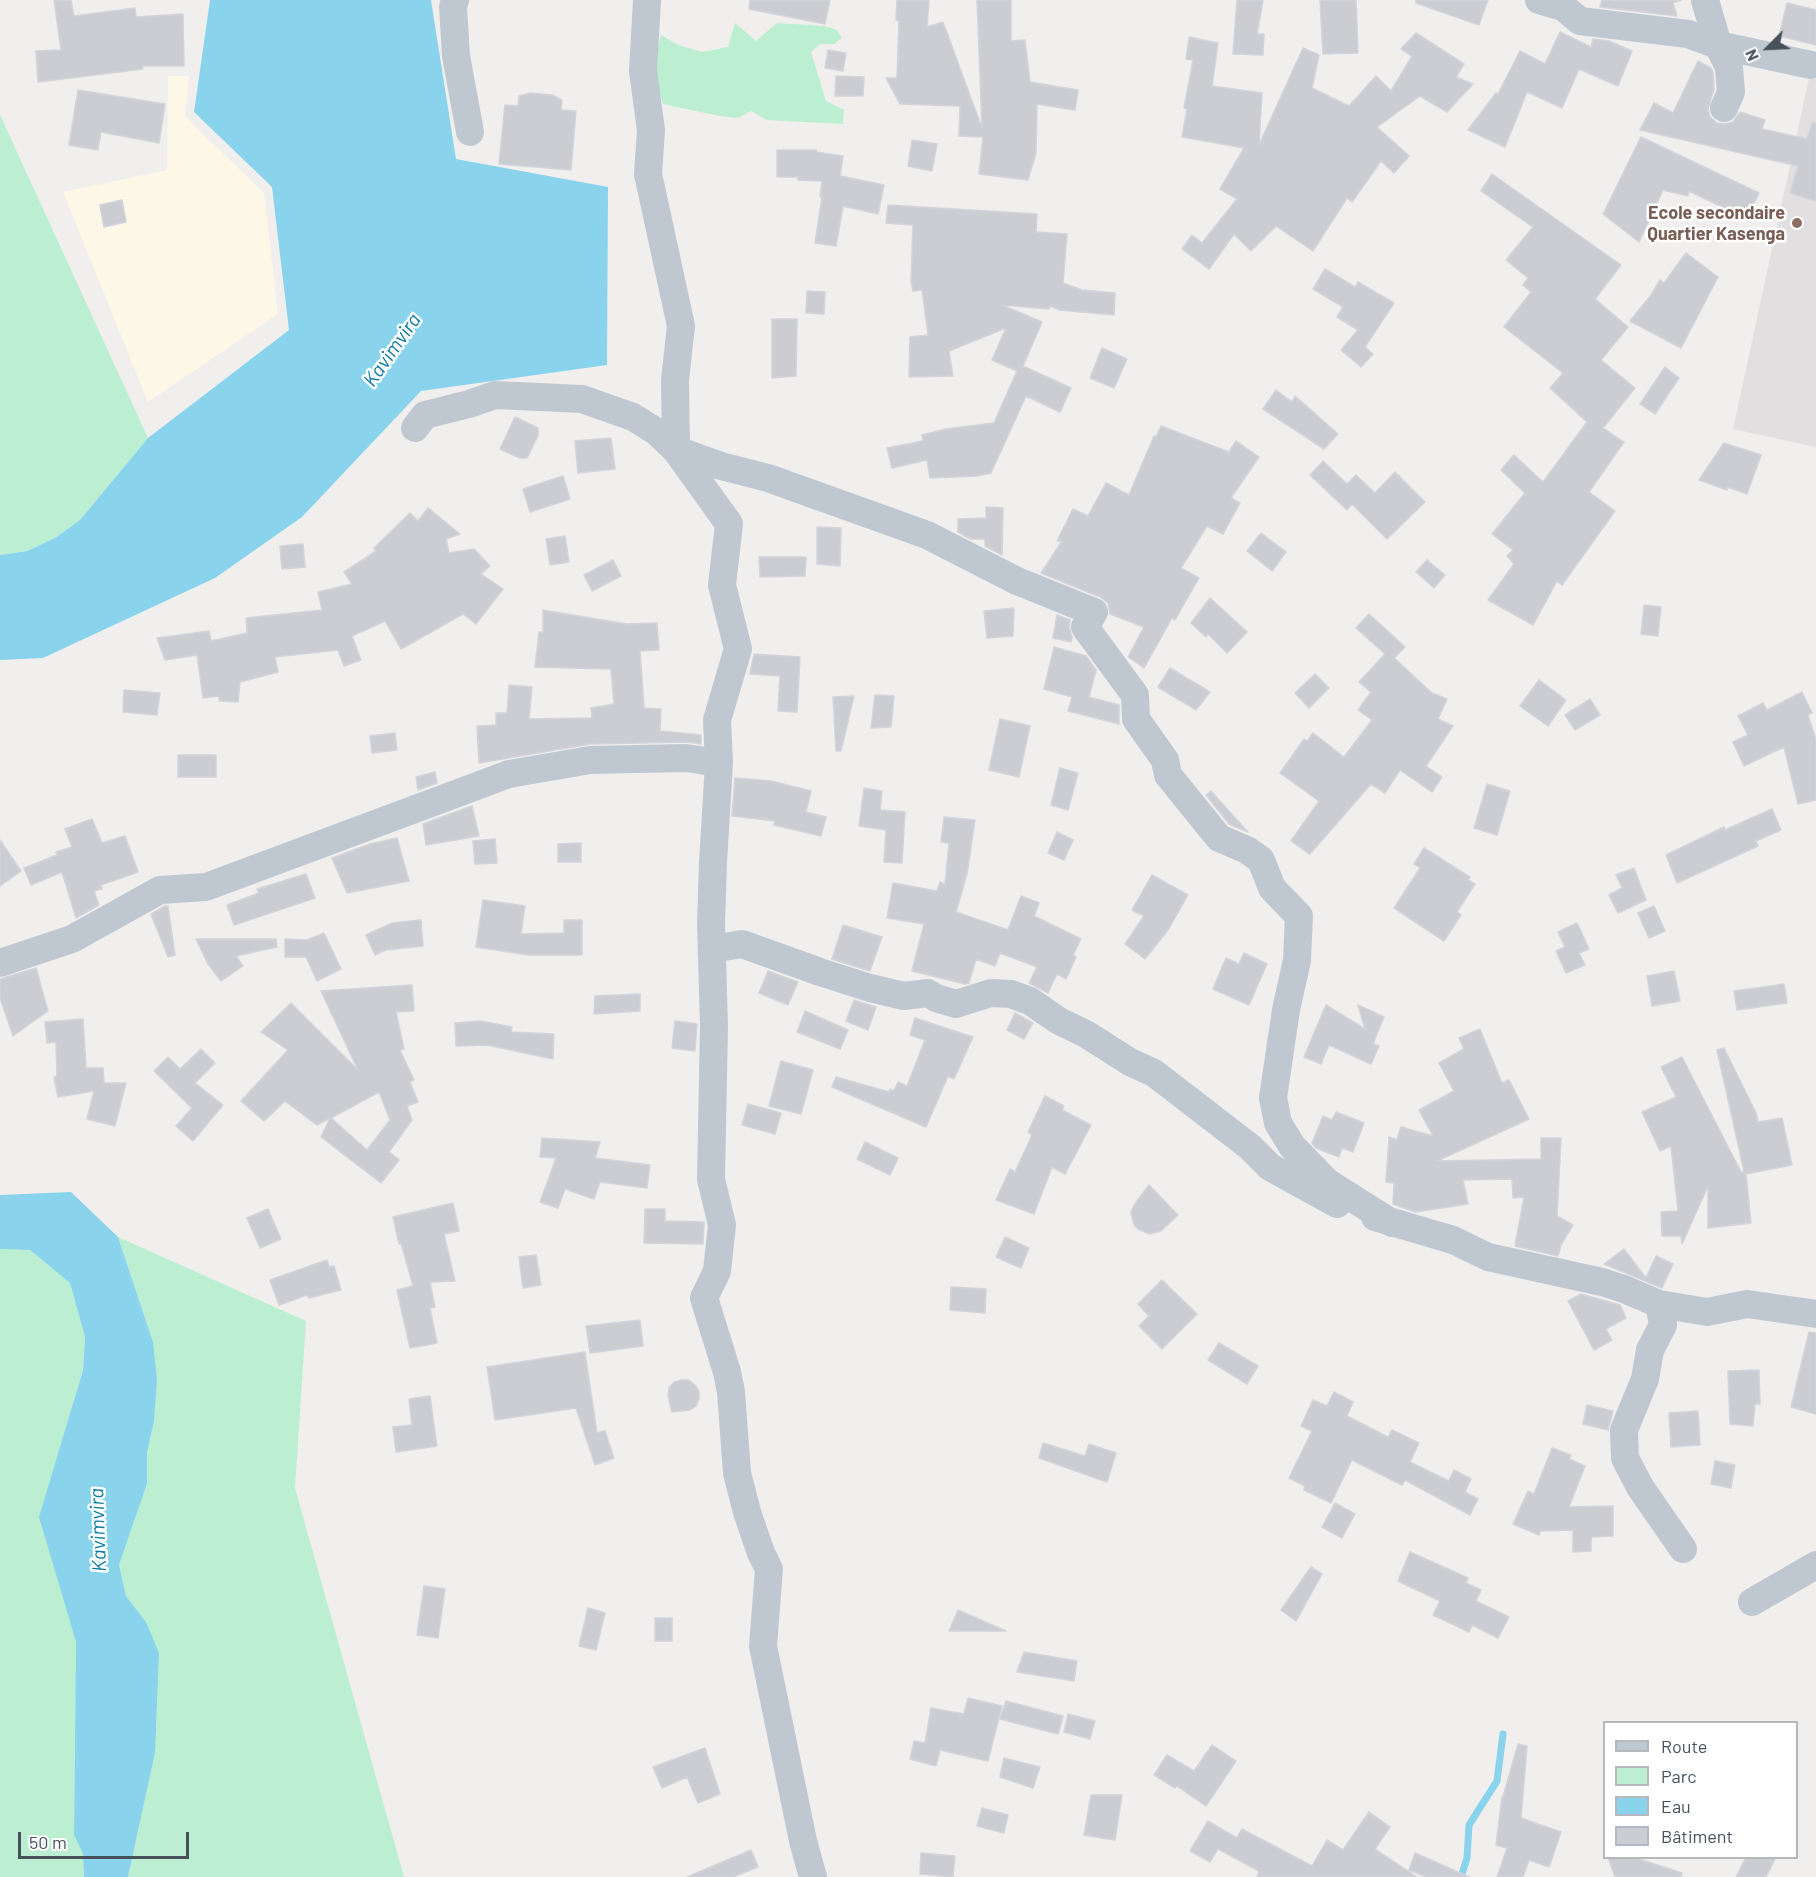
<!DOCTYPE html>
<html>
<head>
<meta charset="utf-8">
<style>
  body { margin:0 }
  #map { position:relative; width:1816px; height:1877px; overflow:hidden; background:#f1eeee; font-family:Barlow,sans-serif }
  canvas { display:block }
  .legend { position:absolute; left:1603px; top:1721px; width:195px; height:138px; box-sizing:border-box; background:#fff; border:2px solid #b5b9be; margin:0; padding:8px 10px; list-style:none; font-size:18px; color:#46515c }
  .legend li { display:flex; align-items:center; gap:12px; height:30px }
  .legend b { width:30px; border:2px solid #b5b9be }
  .north { position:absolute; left:1738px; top:18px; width:60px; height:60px; -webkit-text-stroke:4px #fff; paint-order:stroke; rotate:246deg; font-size:16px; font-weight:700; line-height:24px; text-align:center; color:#46515c }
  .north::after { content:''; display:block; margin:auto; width:21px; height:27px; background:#46515c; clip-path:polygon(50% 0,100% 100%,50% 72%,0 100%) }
  .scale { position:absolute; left:18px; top:1832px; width:171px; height:27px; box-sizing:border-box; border:3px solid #46515c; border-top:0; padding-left:8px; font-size:18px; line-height:21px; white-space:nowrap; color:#46515c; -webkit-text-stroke:4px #fff; paint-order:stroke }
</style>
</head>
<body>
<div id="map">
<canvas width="1816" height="1877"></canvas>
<ul class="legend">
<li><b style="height:8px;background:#bfc8d1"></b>Route</li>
<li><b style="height:16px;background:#bcefd1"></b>Parc</li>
<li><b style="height:16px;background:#89d4ec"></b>Eau</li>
<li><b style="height:16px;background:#cbcdd3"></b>Bâtiment</li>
</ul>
<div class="north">N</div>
<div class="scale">50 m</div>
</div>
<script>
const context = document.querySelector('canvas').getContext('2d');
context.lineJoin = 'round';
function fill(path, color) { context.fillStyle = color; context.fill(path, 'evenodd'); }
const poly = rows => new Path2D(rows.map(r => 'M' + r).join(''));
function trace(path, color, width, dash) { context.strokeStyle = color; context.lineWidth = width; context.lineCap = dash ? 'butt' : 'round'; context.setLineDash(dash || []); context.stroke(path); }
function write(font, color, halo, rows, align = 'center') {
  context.font = font + ' Barlow,sans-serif'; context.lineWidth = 5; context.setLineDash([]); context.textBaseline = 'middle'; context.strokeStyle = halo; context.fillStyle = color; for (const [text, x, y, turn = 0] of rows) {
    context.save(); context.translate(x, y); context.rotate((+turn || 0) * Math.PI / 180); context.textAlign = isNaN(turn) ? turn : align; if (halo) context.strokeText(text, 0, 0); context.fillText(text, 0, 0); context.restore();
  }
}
fill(poly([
  [168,76,189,76,185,116,264,193,278,314,148,402,63,192,167,170]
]), '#fcf7e7');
fill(poly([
  [1809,78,1816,79,1816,447,1733,429]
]), '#e2dfe0');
fill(poly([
  [735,23,756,41,777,23,825,26,837,30,842,38,834,44,820,44,811,52,826,101,844,110,843,124,767,120,751,111,738,118,719,116,663,104,653,66,661,35,678,45,702,52,728,47],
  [0,115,148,438,80,520,55,538,27,551,0,555],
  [118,1237,306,1321,295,1488,404,1877,128,1877,155,1753,146,1622,126,1596,119,1565,147,1484,147,1453,154,1421,153,1342],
  [0,1249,30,1250,70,1283,85,1337,83,1369,40,1517,76,1642,74,1835,83,1854,84,1877,0,1877]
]), '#bcefd1');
fill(poly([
  [210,0,431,0,456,159,608,187,607,365,421,391,302,517,215,578,43,658,0,660,0,555,27,551,55,538,80,520,148,438,289,330,272,187,194,112],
  [71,1192,118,1237,153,1342,157,1379,154,1421,147,1453,147,1484,119,1565,126,1596,146,1622,159,1653,155,1753,128,1877,84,1877,83,1854,74,1835,76,1642,39,1517,83,1370,85,1337,70,1283,30,1250,0,1249,0,1195]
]), '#89d4ec');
trace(poly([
  [1461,1877,1467,1858,1469,1825,1497,1781,1503,1734]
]), '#89d4ec', 7);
const building = poly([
  [54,0,71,0,74,16,135,8,136,17,183,14,184,66,142,66,143,69,38,82,36,51,61,50,54,0],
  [750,0,830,0,825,24,749,9,750,0],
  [897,0,929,0,927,27,943,22,982,128,977,0,1011,0,1011,41,1025,40,1030,82,1078,90,1075,110,1037,104,1036,153,1028,180,979,174,983,137,959,136,960,106,900,104,886,78,897,78,899,21,896,20,897,0],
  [1237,0,1263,0,1257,34,1264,34,1263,55,1233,54,1237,0],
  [1320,0,1356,0,1358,53,1323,54,1320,0],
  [1416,0,1488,0,1479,25,1416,3,1416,0],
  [1602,0,1681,0,1673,3,1677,16,1600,7,1602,0],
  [1787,3,1816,10,1816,45,1779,36,1787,3],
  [1560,32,1591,47,1593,39,1609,41,1632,51,1618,86,1579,69,1562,108,1527,92,1505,147,1468,130,1496,93,1498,94,1520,51,1545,64,1560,32],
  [1416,33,1464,64,1456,77,1473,84,1447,112,1420,96,1377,127,1409,156,1394,173,1381,161,1352,202,1347,198,1313,251,1276,226,1251,251,1234,234,1209,269,1182,249,1192,235,1202,243,1237,199,1220,189,1244,148,1182,137,1187,109,1184,108,1193,60,1186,59,1189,37,1218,43,1212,86,1262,93,1259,145,1303,48,1319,55,1312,88,1349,106,1376,76,1391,91,1412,56,1401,49,1416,33],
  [828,50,846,53,843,71,825,68,828,50],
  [1698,61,1711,68,1713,72,1714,89,1708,109,1710,117,1717,123,1725,124,1733,122,1740,112,1765,120,1762,129,1807,139,1812,123,1816,123,1816,201,1790,193,1798,166,1640,130,1654,103,1673,113,1698,61],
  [836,76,864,77,863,96,835,96,836,76],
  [78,90,165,104,159,143,101,132,98,150,69,145,78,90],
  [530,93,552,95,562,100,561,110,576,111,571,170,499,164,505,105,518,106,519,96,530,93],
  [1641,137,1759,193,1747,219,1689,191,1688,196,1663,190,1639,242,1603,214,1641,137],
  [912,140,937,144,932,171,908,166,912,140],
  [777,150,816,150,816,152,843,156,840,176,884,185,878,214,843,206,836,246,815,243,822,197,820,197,822,181,798,180,798,177,777,177,777,150],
  [1492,174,1621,265,1595,299,1628,327,1601,360,1635,388,1603,428,1624,442,1589,492,1615,511,1562,585,1557,581,1533,625,1488,600,1514,564,1507,556,1513,550,1492,534,1525,493,1501,470,1514,455,1543,482,1587,422,1550,388,1563,373,1504,327,1531,292,1523,285,1528,278,1506,260,1533,227,1481,191,1492,174],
  [122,200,126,222,104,227,100,205,122,200],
  [888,205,1037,214,1036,232,1067,234,1063,283,1082,290,1115,293,1114,315,1060,310,1050,306,1049,309,1002,305,1042,322,1023,366,1071,388,1060,412,1026,396,991,473,977,476,930,478,927,460,892,468,887,448,923,441,922,435,946,429,994,423,1017,371,992,360,1006,328,949,351,953,376,909,377,910,337,928,335,922,290,913,291,911,282,913,225,886,223,888,205],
  [1686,253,1718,277,1681,348,1630,321,1651,295,1660,280,1664,283,1686,253],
  [1325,269,1355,287,1358,282,1394,303,1365,347,1373,354,1361,367,1341,350,1358,330,1337,317,1343,307,1313,289,1325,269],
  [807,291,825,292,824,314,806,313,807,291],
  [772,319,797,319,796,376,772,378,772,319],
  [1102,348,1127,359,1114,388,1090,378,1102,348],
  [1665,367,1679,378,1655,414,1640,404,1665,367],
  [1276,390,1292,402,1295,396,1338,434,1324,449,1263,409,1276,390],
  [515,417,538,428,538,436,527,458,520,458,500,449,515,417],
  [1161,426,1229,452,1236,441,1259,457,1231,498,1240,503,1223,534,1207,526,1181,568,1199,578,1175,620,1172,618,1144,668,1128,657,1144,627,1110,614,1108,603,1100,597,1041,573,1062,541,1057,541,1073,509,1088,516,1106,483,1129,495,1154,436,1156,437,1161,426],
  [611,438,615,469,578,473,575,441,611,438],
  [1724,443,1761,455,1747,494,1728,487,1727,490,1699,480,1724,443],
  [1323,461,1347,484,1356,475,1375,493,1395,472,1425,502,1387,539,1352,504,1347,510,1310,475,1323,461],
  [563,476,570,499,530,512,523,489,563,476],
  [986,507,1003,508,1002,555,985,546,985,539,971,539,958,532,958,519,986,518,986,507],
  [428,508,460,534,446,539,449,553,474,549,490,566,481,574,503,589,476,624,463,614,401,649,385,621,352,636,361,660,344,666,338,650,275,657,278,672,240,682,238,702,219,701,219,696,203,698,197,655,165,660,157,638,209,631,211,641,247,633,246,618,322,610,318,592,352,584,344,572,376,551,374,548,410,513,418,521,428,508],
  [817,527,841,528,840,566,817,564,817,527],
  [1261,533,1286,552,1272,571,1247,551,1261,533],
  [565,536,569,562,550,565,546,539,565,536],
  [303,544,305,567,282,569,280,546,303,544],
  [759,557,806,557,805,576,760,577,759,557],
  [613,560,621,576,592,591,584,575,613,560],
  [1427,560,1445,575,1434,588,1416,572,1427,560],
  [1210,598,1247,632,1227,653,1208,634,1206,637,1191,623,1210,598],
  [1644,605,1661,607,1658,636,1641,634,1644,605],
  [1014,608,1013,636,987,638,984,611,1014,608],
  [543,610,627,624,657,623,659,650,640,651,644,708,661,709,660,731,701,735,701,744,686,742,590,744,479,763,477,726,496,725,496,713,507,713,509,685,532,687,529,719,592,718,591,708,614,704,611,669,535,667,539,632,543,632,543,610],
  [1369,614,1405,647,1394,658,1432,693,1447,699,1438,719,1453,726,1426,766,1442,777,1432,792,1400,770,1385,793,1371,784,1310,854,1308,853,1291,841,1319,801,1280,773,1304,739,1307,741,1313,733,1344,757,1372,720,1358,710,1371,692,1359,682,1385,654,1356,628,1369,614],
  [1057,615,1070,620,1069,627,1072,637,1071,642,1053,638,1057,615],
  [1054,647,1086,656,1096,670,1089,697,1119,705,1119,724,1068,711,1072,697,1044,689,1054,647],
  [754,654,800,657,797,712,778,711,780,676,750,674,754,654],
  [1170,668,1210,692,1196,710,1158,687,1170,668],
  [1315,674,1329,688,1309,708,1295,693,1315,674],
  [1539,680,1566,700,1548,726,1520,706,1539,680],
  [124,690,160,693,157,715,123,712,124,690],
  [1802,692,1812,713,1808,715,1816,740,1816,800,1798,804,1784,747,1744,766,1733,742,1748,735,1738,716,1763,703,1767,710,1802,692],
  [875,695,894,696,891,727,871,728,875,695],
  [854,696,841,751,836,751,833,697,854,696],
  [1590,699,1600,715,1575,730,1565,715,1590,699],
  [1000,719,1030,726,1019,777,989,770,1000,719],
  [395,733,397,750,372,753,370,736,395,733],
  [178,755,216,755,216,777,178,777,178,755],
  [1060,768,1078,773,1068,810,1051,805,1060,768],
  [435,772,437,783,418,790,416,777,435,772],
  [735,778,771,781,811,791,806,812,826,817,821,836,774,825,775,821,732,816,735,778],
  [1487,784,1510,791,1497,835,1474,828,1487,784],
  [864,788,882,791,880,810,905,812,902,863,884,862,886,830,859,826,864,788],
  [1211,791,1248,832,1229,824,1206,795,1211,791],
  [472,806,479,836,426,845,423,824,472,806],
  [1772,809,1781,830,1756,841,1758,846,1677,883,1666,855,1724,827,1725,830,1772,809],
  [944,817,975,820,967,874,956,912,1008,930,1021,896,1039,903,1034,916,1081,939,1073,955,1076,957,1066,979,1057,974,1048,993,1029,983,1037,967,1000,953,995,966,976,959,969,983,965,984,912,971,924,924,887,918,893,883,937,891,940,882,945,884,949,843,941,842,944,817],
  [92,819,102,843,125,836,138,872,101,885,102,889,94,891,99,905,76,918,62,872,31,885,24,868,57,855,56,852,72,847,65,829,92,819],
  [1057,832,1073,840,1064,860,1048,853,1057,832],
  [397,838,409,881,347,893,332,858,370,844,397,838],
  [495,839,497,863,475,864,473,841,495,839],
  [0,840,21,871,0,886,0,840],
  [581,843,581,862,558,862,558,844,581,843],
  [1424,848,1470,877,1468,880,1475,884,1457,912,1461,915,1444,941,1394,908,1420,868,1414,864,1424,848],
  [1634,868,1646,900,1618,913,1609,895,1622,888,1616,875,1634,868],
  [306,874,315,898,234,925,227,905,259,893,257,889,306,874],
  [1152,875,1188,895,1168,930,1145,959,1125,944,1144,916,1132,910,1152,875],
  [483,900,525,906,521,934,564,933,564,920,582,920,582,955,529,955,476,947,483,900],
  [165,906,168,906,175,955,168,957,151,914,165,906],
  [1654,906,1665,931,1649,938,1638,913,1654,906],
  [421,920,423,946,386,950,375,955,366,935,392,923,421,920],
  [1577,923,1589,949,1579,953,1585,965,1566,973,1556,951,1565,947,1558,932,1577,923],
  [843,925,882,937,870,971,832,959,843,925],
  [324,933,341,969,317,981,306,957,285,957,285,939,307,940,324,933],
  [196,939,276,939,277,947,236,956,243,966,221,981,208,964,196,939],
  [1244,953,1267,964,1249,1005,1213,989,1226,958,1239,964,1244,953],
  [36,968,48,1011,13,1036,0,998,0,979,36,968],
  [768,971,798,982,788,1005,759,993,768,971],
  [1674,971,1680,1001,1652,1006,1647,976,1674,971],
  [1784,984,1787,1003,1737,1010,1734,991,1784,984],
  [412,985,414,1011,396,1012,404,1049,400,1050,414,1080,410,1082,418,1102,407,1106,412,1120,389,1152,399,1160,381,1183,321,1137,330,1118,317,1125,285,1101,264,1121,241,1101,288,1050,261,1032,291,1003,358,1070,321,991,412,985],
  [379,1092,390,1120,367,1150,331,1118,379,1092],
  [640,994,640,1011,594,1014,595,996,640,994],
  [854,1000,876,1007,868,1030,846,1021,854,1000],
  [1326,1005,1365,1029,1358,1005,1384,1017,1373,1044,1379,1046,1371,1064,1329,1045,1321,1064,1304,1057,1326,1005],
  [805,1011,848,1030,840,1049,797,1032,805,1011],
  [1015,1013,1033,1023,1024,1039,1007,1030,1015,1013],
  [915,1018,973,1037,954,1079,948,1076,926,1127,832,1087,836,1077,889,1092,890,1089,894,1091,898,1082,907,1086,925,1040,910,1035,915,1018],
  [83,1019,86,1068,103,1068,104,1083,126,1083,115,1126,87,1119,94,1091,58,1097,54,1077,57,1076,56,1042,47,1043,45,1022,83,1019],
  [480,1021,512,1027,511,1032,554,1034,553,1059,487,1045,456,1046,455,1023,480,1021],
  [675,1021,697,1024,695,1051,672,1048,675,1021],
  [1480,1029,1502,1083,1509,1080,1529,1119,1437,1161,1541,1159,1541,1138,1561,1138,1557,1216,1573,1225,1561,1245,1558,1256,1515,1246,1524,1197,1513,1198,1512,1179,1463,1180,1468,1204,1415,1212,1393,1204,1394,1183,1386,1182,1389,1137,1397,1140,1401,1127,1433,1136,1419,1110,1454,1091,1439,1063,1464,1049,1459,1038,1480,1029],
  [1724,1048,1756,1113,1758,1122,1782,1118,1792,1165,1746,1174,1751,1223,1708,1228,1708,1186,1682,1244,1681,1236,1662,1236,1661,1212,1678,1211,1671,1146,1660,1151,1642,1112,1676,1097,1661,1067,1682,1057,1741,1172,1744,1171,1717,1050,1724,1048],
  [201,1049,215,1063,195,1083,223,1105,193,1141,176,1126,192,1108,154,1071,168,1057,180,1069,201,1049],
  [781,1061,813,1070,801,1114,769,1106,781,1061],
  [1045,1096,1064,1106,1062,1110,1091,1125,1065,1174,1052,1167,1034,1214,996,1200,1010,1169,1015,1172,1032,1135,1028,1132,1045,1096],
  [748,1104,781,1113,775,1134,742,1125,748,1104],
  [1336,1112,1364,1123,1353,1152,1342,1148,1339,1157,1316,1148,1312,1143,1323,1116,1332,1120,1336,1112],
  [542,1138,600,1142,595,1158,650,1165,647,1188,600,1182,594,1199,565,1189,558,1208,540,1202,556,1158,540,1157,542,1138],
  [865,1142,898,1158,890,1175,857,1159,865,1142],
  [1149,1185,1178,1215,1161,1231,1149,1234,1138,1229,1134,1225,1131,1212,1134,1205,1149,1185],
  [453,1203,459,1231,444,1234,455,1281,430,1282,435,1307,430,1308,437,1343,410,1348,397,1290,413,1286,401,1243,399,1244,393,1217,453,1203],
  [268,1209,281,1239,260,1248,247,1218,268,1209],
  [645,1209,665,1209,665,1221,704,1222,703,1244,644,1243,645,1209],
  [1005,1237,1029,1248,1021,1268,996,1257,1005,1237],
  [1624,1249,1646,1278,1656,1256,1673,1264,1662,1288,1604,1264,1624,1249],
  [536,1255,541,1285,523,1288,519,1257,536,1255],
  [327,1260,329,1267,334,1266,341,1290,309,1298,307,1295,279,1305,270,1280,327,1260],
  [1162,1280,1197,1314,1162,1349,1139,1326,1149,1316,1138,1304,1162,1280],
  [951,1287,986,1289,985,1313,950,1310,951,1287],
  [1581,1294,1620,1305,1626,1318,1606,1329,1612,1340,1594,1350,1568,1301,1581,1294],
  [640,1320,643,1346,590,1353,586,1326,640,1320],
  [1809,1332,1816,1333,1816,1414,1791,1407,1809,1332],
  [1219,1343,1258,1366,1247,1384,1208,1360,1219,1343],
  [585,1352,597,1433,605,1431,614,1458,595,1465,576,1408,495,1420,487,1367,585,1352],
  [1759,1370,1760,1404,1755,1404,1753,1426,1730,1424,1728,1371,1759,1370],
  [681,1380,689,1380,695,1385,699,1391,699,1399,696,1406,690,1410,672,1412,668,1396,669,1388,674,1382,681,1380],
  [1334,1392,1353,1402,1347,1416,1388,1437,1392,1430,1419,1443,1410,1462,1449,1481,1454,1470,1471,1479,1465,1492,1478,1499,1470,1515,1405,1480,1402,1485,1352,1460,1331,1503,1304,1490,1305,1486,1289,1478,1312,1431,1301,1426,1313,1400,1327,1406,1334,1392],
  [430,1396,437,1446,396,1452,393,1427,412,1425,409,1399,430,1396],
  [1587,1405,1613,1411,1608,1430,1583,1424,1587,1405],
  [1698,1411,1700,1445,1671,1447,1669,1413,1698,1411],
  [1043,1443,1085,1456,1089,1444,1116,1453,1107,1482,1039,1458,1043,1443],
  [1552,1448,1571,1455,1569,1459,1585,1466,1569,1507,1613,1506,1613,1536,1591,1537,1591,1551,1573,1552,1573,1530,1540,1531,1539,1535,1513,1524,1528,1491,1534,1494,1552,1448],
  [1715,1461,1735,1465,1731,1488,1711,1484,1715,1461],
  [1335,1503,1355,1514,1342,1538,1322,1527,1335,1503],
  [1410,1552,1468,1578,1466,1583,1481,1590,1476,1601,1509,1617,1498,1638,1472,1625,1469,1632,1433,1615,1440,1601,1398,1581,1410,1552],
  [1311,1567,1322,1574,1296,1621,1281,1610,1311,1567],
  [424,1586,445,1589,438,1638,417,1635,424,1586],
  [588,1608,605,1613,596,1650,579,1646,588,1608],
  [958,1610,1006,1631,949,1631,958,1610],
  [655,1618,672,1618,672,1641,655,1641,655,1618],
  [1024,1652,1077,1661,1074,1681,1017,1672,1024,1652],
  [968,1698,1002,1706,988,1761,940,1750,936,1766,910,1759,914,1741,925,1743,931,1708,964,1714,968,1698],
  [1006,1701,1063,1716,1058,1734,1000,1719,1006,1701],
  [1068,1714,1095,1721,1090,1739,1064,1732,1068,1714],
  [1518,1744,1527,1746,1521,1818,1561,1832,1549,1867,1529,1860,1523,1877,1497,1877,1507,1848,1496,1845,1502,1797,1503,1797,1518,1744],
  [1212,1745,1236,1761,1206,1806,1177,1786,1175,1788,1154,1775,1167,1755,1194,1771,1212,1745],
  [705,1748,720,1794,698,1803,687,1777,662,1788,653,1767,705,1748],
  [1004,1758,1040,1767,1033,1788,1000,1777,1004,1758],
  [1091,1795,1122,1795,1115,1840,1084,1835,1091,1795],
  [982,1808,1008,1815,1004,1833,977,1826,982,1808],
  [1369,1812,1390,1827,1375,1849,1417,1877,1257,1877,1259,1871,1218,1849,1210,1862,1190,1851,1208,1821,1237,1838,1242,1829,1312,1866,1327,1840,1343,1850,1369,1812],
  [751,1850,758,1867,733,1877,687,1877,751,1850],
  [921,1853,955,1856,953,1877,920,1874,921,1853],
  [1415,1853,1469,1877,1426,1877,1409,1870,1415,1853],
  [1608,1857,1633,1857,1682,1873,1681,1877,1615,1877,1608,1857],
  [1746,1857,1776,1857,1766,1877,1736,1877,1746,1857]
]);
fill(building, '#cbcdd3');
trace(building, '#d2d4da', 1.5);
trace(poly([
  [455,0,453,7,456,56,470,132],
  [647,0,643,71,651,130,648,174,681,326,675,380,676,450,729,524,722,585,738,649,717,720,719,763,713,863,711,924,714,1026,711,1179,722,1225,717,1271,704,1298,727,1372,731,1392,737,1473,747,1512,761,1553,769,1569,763,1646,803,1841,813,1877],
  [1539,0,1563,7,1580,21,1688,34,1718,45,1811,65],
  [1705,0,1718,45,1729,67,1731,92,1724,108],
  [415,428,425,415,469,404,495,395,582,399,633,417,657,432,676,450,721,466,768,478,927,535,1017,581,1094,612,1085,627,1135,695,1136,719,1165,760,1168,775,1219,838,1247,850,1261,860,1272,888,1299,916,1297,960,1286,1010,1273,1098,1278,1123,1292,1146,1327,1182,1392,1223],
  [712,949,742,944,820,972,870,988,904,996,928,993,936,998,956,1004,991,993,1011,994,1030,1001,1059,1021,1086,1034,1130,1062,1154,1073,1250,1147,1270,1167,1337,1204],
  [0,963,72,939,160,890,206,887,509,774,590,760,686,758,719,763],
  [1375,1217,1453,1240,1488,1257,1602,1282,1624,1289,1659,1304,1707,1312,1747,1304,1816,1314],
  [1659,1304,1663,1325,1650,1350,1645,1379,1624,1430,1625,1458,1640,1487,1683,1549],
  [1752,1602,1816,1565]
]), '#bfc8d1', 28);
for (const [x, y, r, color] of [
  [1797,223,6,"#8d6e63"]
]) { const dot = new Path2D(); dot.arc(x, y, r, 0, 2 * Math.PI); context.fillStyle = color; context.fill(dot); trace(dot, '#fff', 2); }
write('bold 18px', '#785e54', '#fff', [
  ["Ecole secondaire",1785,213],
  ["Quartier Kasenga",1785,234]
], 'right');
write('italic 20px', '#0c7da1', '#fff', [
  ["Kavimvira",392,350,-55],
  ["Kavimvira",98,1530,-92]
]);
</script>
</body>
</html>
